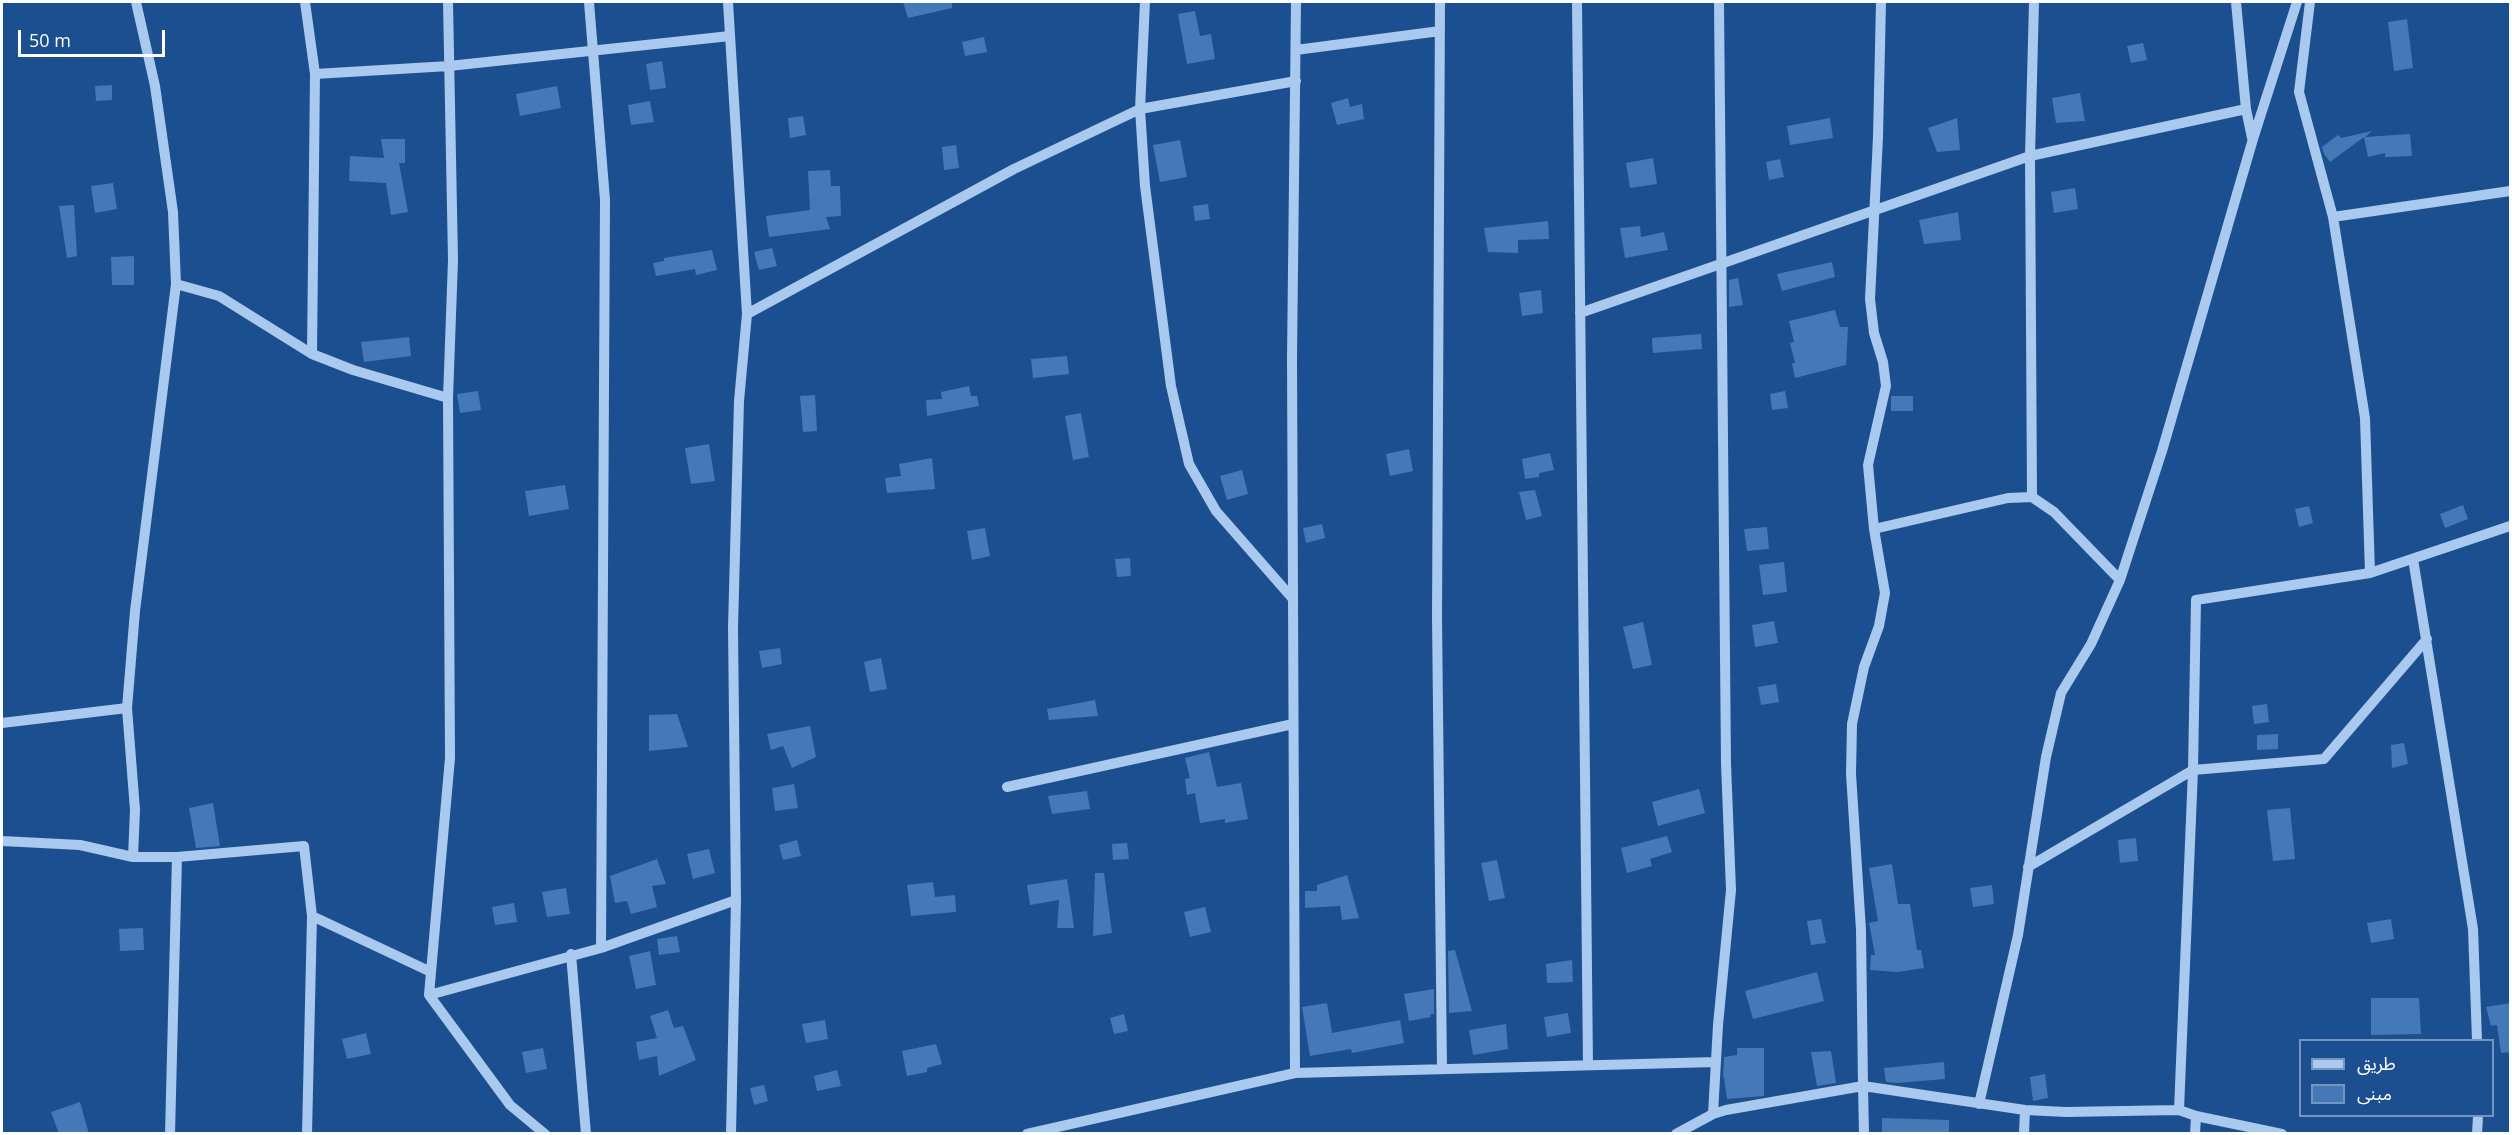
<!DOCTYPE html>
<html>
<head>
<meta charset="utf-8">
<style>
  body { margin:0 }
  #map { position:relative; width:2512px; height:1135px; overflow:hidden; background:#1b4f8f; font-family:"Open Sans","Noto Sans Arabic",sans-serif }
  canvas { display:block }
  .frame { position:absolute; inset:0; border:3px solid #fff; pointer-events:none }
  .legend { position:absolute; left:2299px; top:1039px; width:195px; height:78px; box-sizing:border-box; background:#1b4f8f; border:2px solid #7695bc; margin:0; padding:8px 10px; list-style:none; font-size:18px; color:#fff }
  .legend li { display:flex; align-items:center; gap:12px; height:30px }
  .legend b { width:30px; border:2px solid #7695bc }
  .scale { position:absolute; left:18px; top:30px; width:147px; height:27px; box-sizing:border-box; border:3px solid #fff; border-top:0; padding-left:8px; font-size:18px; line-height:21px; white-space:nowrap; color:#fff; -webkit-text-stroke:4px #1b4f8f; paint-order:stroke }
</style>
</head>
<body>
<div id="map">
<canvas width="2512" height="1135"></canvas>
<div class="frame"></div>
<ul class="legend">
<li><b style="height:8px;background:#a9c9ee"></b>طريق</li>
<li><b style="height:16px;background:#4478b7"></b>مبنى</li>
</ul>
<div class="scale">50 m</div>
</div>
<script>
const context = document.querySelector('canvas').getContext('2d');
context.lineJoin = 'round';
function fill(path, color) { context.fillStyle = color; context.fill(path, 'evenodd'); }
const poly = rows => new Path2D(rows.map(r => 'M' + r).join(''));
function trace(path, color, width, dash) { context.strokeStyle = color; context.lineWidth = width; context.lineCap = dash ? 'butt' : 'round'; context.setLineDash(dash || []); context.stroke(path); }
fill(poly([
  [903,2,952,2,952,8,908,18],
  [1195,11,1200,36,1211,34,1215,59,1187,64,1178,14],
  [2407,19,2413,68,2394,71,2388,22],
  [984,37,987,52,965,56,962,42],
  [2143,43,2147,60,2131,63,2127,46],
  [662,61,666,88,650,90,646,64],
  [112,85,112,100,96,101,95,86],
  [557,86,561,108,520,116,516,94],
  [2080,93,2085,121,2056,123,2052,98],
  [1348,98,1350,107,1362,104,1364,119,1337,125,1331,103],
  [650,101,654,122,631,125,628,105],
  [803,116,806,135,790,138,788,118],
  [1830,118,1833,138,1790,145,1787,126],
  [1957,118,1960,150,1937,152,1928,128],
  [2372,131,2365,137,2410,134,2412,156,2385,157,2385,153,2368,157,2364,137,2330,162,2324,154,2322,147,2338,135,2341,138],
  [381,139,405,139,405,163,399,163,408,212,391,215,386,183,349,181,350,156,384,158],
  [1180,140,1187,177,1160,182,1153,145],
  [956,145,959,168,944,170,942,147],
  [1653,158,1657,184,1630,188,1626,163],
  [1780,159,1784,177,1769,180,1766,162],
  [830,170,831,186,840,186,841,216,826,217,830,229,769,237,766,216,810,210,808,171],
  [113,183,117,209,95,213,91,186],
  [2075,188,2078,209,2054,213,2051,192],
  [1208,204,1210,219,1195,221,1193,206],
  [74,205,77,256,67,258,59,206],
  [1958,212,1961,240,1924,244,1919,220],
  [1548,221,1549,239,1518,240,1518,253,1488,252,1484,228],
  [1640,226,1641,237,1664,232,1668,250,1625,258,1620,228],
  [772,248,777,266,759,270,754,252],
  [712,250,717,270,696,275,695,269,656,276,653,263,664,261,664,258],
  [134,256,134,285,112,285,111,257],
  [1832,262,1835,277,1782,291,1777,274],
  [1738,278,1743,305,1729,307,1729,280],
  [1541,290,1543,313,1522,316,1519,293],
  [1835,310,1840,327,1848,327,1846,365,1795,378,1792,363,1795,363,1790,343,1794,342,1789,321],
  [1701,334,1702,349,1653,353,1652,338],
  [409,337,411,356,364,362,361,342],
  [1067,356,1069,374,1033,378,1031,359],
  [969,386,971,396,977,396,979,406,927,416,926,400,942,399,941,392],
  [478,391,481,410,460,413,457,394],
  [1785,391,1788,408,1772,410,1770,394],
  [815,395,817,431,803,432,800,396],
  [1891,396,1913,396,1913,411,1891,411],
  [1081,413,1089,457,1073,460,1065,416],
  [709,444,715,481,691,484,685,448],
  [1409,449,1413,471,1390,476,1386,454],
  [1550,453,1554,470,1539,473,1539,477,1525,479,1522,459],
  [932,458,935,489,887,493,885,478,901,476,899,464],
  [1242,470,1248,494,1227,500,1220,476],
  [565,485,569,509,529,516,525,491],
  [1535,490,1542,516,1526,520,1519,492],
  [2463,505,2468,519,2445,528,2440,514],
  [2309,506,2313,523,2299,527,2295,509],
  [1322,524,1325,538,1306,543,1303,528],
  [1767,527,1769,549,1747,551,1744,529],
  [985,528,990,556,972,560,967,531],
  [1130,558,1131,576,1117,577,1115,559],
  [1784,562,1787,592,1763,595,1759,565],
  [1774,621,1778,643,1755,647,1752,625],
  [1643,622,1652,665,1633,669,1623,627],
  [780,648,782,664,762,668,759,651],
  [881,658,887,689,870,692,864,662],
  [1776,684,1779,702,1761,705,1758,687],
  [1095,700,1098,716,1049,720,1047,709],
  [2267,704,2269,722,2254,724,2252,706],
  [677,714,688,747,649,751,649,715],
  [810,726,816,757,792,768,783,746,771,750,767,734],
  [2278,734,2278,749,2257,750,2257,735],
  [2404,743,2408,764,2392,768,2391,745],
  [1209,752,1217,787,1241,783,1248,819,1225,823,1225,819,1200,823,1195,793,1187,795,1185,779,1190,778,1185,758],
  [794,784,798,808,775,811,772,788],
  [1699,789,1705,813,1658,826,1652,802],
  [1087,791,1090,809,1052,814,1048,796],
  [213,803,220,846,196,848,189,808],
  [2290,808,2295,859,2273,861,2267,810],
  [1667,836,1672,852,1650,859,1652,866,1627,873,1621,848],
  [2136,838,2138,861,2120,863,2118,840],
  [797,840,801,856,783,860,779,845],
  [1127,843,1129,859,1113,860,1112,844],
  [709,849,715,873,693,879,687,854],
  [657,859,666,884,652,886,657,907,631,914,627,901,615,903,610,876],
  [1497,860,1505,898,1489,901,1481,863],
  [1892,864,1898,904,1910,904,1917,950,1921,950,1924,968,1897,972,1870,970,1871,955,1875,955,1869,923,1878,921,1869,868],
  [1095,873,1104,873,1112,933,1093,936],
  [1347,875,1359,918,1342,920,1340,906,1305,908,1305,891,1317,891,1317,885],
  [1067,879,1070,899,1074,928,1057,928,1059,900,1030,905,1027,885],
  [933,882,935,897,955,895,956,912,911,916,907,885],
  [1992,885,1994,904,1973,907,1970,888],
  [566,888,570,914,547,917,542,892],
  [514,903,517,922,495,925,492,907],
  [1205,907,1211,932,1190,937,1184,912],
  [1821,919,1826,943,1811,945,1807,921],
  [2391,919,2394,939,2371,943,2367,923],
  [143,928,144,950,120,951,119,929],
  [677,936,680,952,659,955,657,939],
  [1455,950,1472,1011,1449,1013,1448,951],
  [650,951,656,985,636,989,629,956],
  [1572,960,1573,982,1547,983,1546,964],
  [1817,972,1824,1001,1753,1019,1745,991],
  [1434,989,1434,1014,1430,1014,1431,1017,1409,1021,1404,994],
  [2371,998,2419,998,2421,1034,2371,1035],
  [1327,1003,1332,1033,1400,1020,1404,1043,1352,1053,1351,1049,1310,1056,1302,1007],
  [2511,1003,2511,1052,2501,1053,2497,1025,2491,1026,2486,1007],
  [668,1010,674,1028,683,1026,696,1060,659,1076,657,1056,639,1060,636,1042,657,1038,650,1016],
  [1568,1013,1571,1033,1547,1037,1544,1017],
  [1124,1014,1128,1031,1114,1034,1110,1018],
  [825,1020,828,1039,806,1043,802,1024],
  [1506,1024,1508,1049,1473,1055,1469,1030],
  [366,1033,371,1054,347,1059,342,1039],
  [936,1044,942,1064,927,1068,927,1072,907,1076,902,1051],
  [543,1048,547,1069,526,1073,522,1052],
  [1737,1048,1764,1048,1764,1096,1727,1099,1724,1077,1723,1078,1724,1057,1737,1055],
  [1831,1051,1836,1083,1817,1086,1811,1052],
  [1944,1062,1945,1079,1897,1083,1886,1082,1884,1068],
  [837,1070,841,1086,817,1091,814,1076],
  [2045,1074,2048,1098,2033,1101,2030,1077],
  [764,1085,768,1101,754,1105,750,1088],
  [80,1102,89,1134,59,1134,51,1112],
  [1882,1118,1949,1120,1949,1134,1882,1134]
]), '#4478b7');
trace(poly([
  [136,2,155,86,173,212,176,284,219,296,312,354,353,370,448,398],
  [305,2,315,74,312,354],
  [589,2,605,200,601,948],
  [728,2,747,314,739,401,733,628,736,900,731,1134],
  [1145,2,1140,109,1145,186,1171,386,1189,464,1216,511,1293,599],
  [1440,2,1437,618,1442,1069],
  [1577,2,1588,1065],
  [1881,2,1878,137,1870,299,1874,333,1883,362,1886,386,1868,465,1874,529,1885,593,1879,626,1864,667,1852,724,1851,774,1861,930,1863,1086,2025,1110,2066,1112,2179,1110,2196,1116,2282,1134],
  [2236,2,2246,109,2252,138],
  [2310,2,2299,92,2333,217,2365,418,2370,573],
  [1296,50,1440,31],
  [315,74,449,66,730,36],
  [2333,217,2510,191],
  [1580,313,2030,156,2246,109],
  [747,314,1014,169,1140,109,1296,81],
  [2032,497,2030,156,2034,2],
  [1874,529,2008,498,2032,497,2054,512,2120,580],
  [2413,559,2473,929,2477,1040],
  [2,723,127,708],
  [1007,787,1293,724],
  [2,841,80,845,133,857,177,857,304,846,312,916,431,972,429,995,510,1105,545,1134],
  [133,857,135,810,127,708,135,611,176,284],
  [2028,867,2193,770,2196,600,2370,573,2510,526],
  [571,954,586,1134],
  [431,972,450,758,448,398,453,260,448,2],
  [429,995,601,948,736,900],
  [1295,1073,1292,358,1296,2],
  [1979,1104,2018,935,2046,757,2061,693,2091,644,2120,580,2162,451,2253,139,2297,2],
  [2179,1110,2193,770,2324,759,2427,639],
  [1713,1114,1718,1025,1731,890,1726,764,1719,2],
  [170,1134,177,857],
  [307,1134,312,916],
  [1027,1134,1295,1073,1716,1062],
  [1676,1134,1713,1114,1726,1110,1863,1086,1864,1134],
  [2024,1134,2025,1110],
  [2195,1134,2196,1116],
  [2477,1134,2478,1116]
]), '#a9c9ee', 10);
</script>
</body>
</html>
